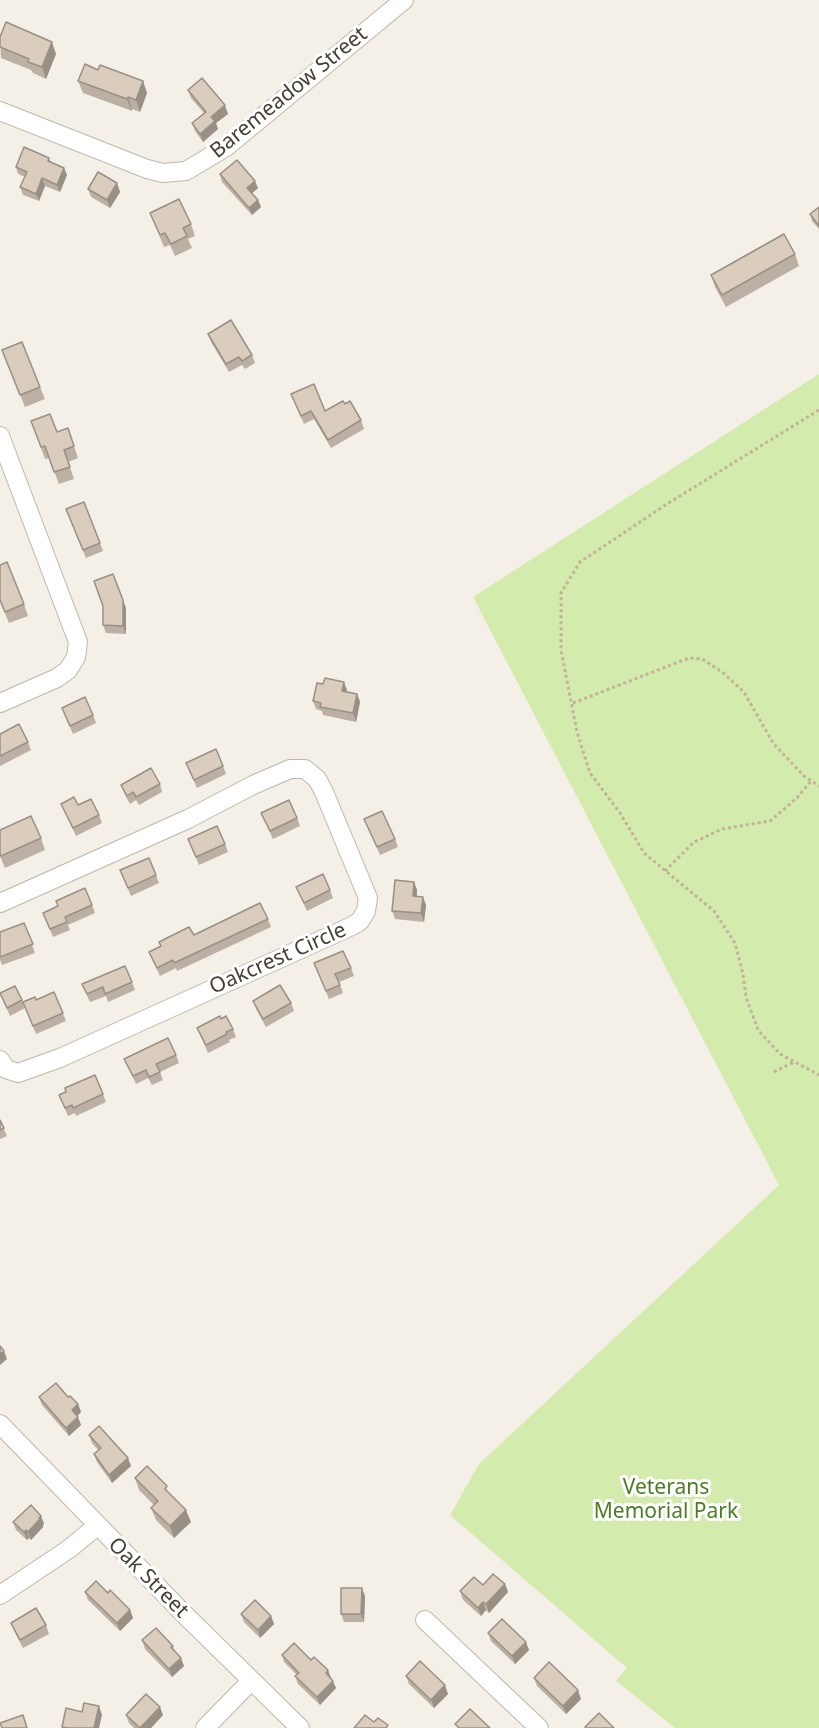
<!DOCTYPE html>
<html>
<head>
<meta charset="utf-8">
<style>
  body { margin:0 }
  canvas { display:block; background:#f4efe7 }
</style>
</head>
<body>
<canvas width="819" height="1728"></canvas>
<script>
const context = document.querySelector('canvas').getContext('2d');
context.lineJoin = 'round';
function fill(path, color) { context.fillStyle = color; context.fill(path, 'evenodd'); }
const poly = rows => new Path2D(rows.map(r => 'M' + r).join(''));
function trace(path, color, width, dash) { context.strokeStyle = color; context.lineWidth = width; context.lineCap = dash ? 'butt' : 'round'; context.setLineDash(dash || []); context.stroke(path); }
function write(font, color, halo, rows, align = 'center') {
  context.font = font + ' "Noto Sans",sans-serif'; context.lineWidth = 6; context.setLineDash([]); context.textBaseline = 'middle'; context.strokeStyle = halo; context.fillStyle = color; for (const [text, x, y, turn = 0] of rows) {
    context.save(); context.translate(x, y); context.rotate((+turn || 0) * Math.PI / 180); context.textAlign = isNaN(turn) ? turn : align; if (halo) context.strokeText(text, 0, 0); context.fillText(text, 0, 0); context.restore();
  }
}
fill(poly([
  [819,374,819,1728,675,1728,616,1681,627,1668,450,1515,479,1464,779,1185,473,597]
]), '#d3ebad');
const street = poly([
  [0,111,147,169,163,173,186,171,226,147,404,0],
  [0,436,78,642,76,657,68,670,57,678,0,703],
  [0,903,188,819,253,785,290,769,305,769,317,779,324,792,368,898,366,911,360,921,352,926,60,1058,18,1073,6,1069,0,1060],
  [0,1424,183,1613,300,1728],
  [0,1595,69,1549,97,1526],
  [425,1620,539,1728],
  [205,1728,251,1681]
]);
trace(street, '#c0b7a9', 20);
trace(poly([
  [819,410,667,504,580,562,561,593,561,650,577,732,590,773,620,813,644,853,714,911,735,943,743,974,746,997,758,1030,780,1054,819,1075],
  [573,703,689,658,702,659,722,672,744,692,773,743,804,776,819,786],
  [665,871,694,842,722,829,770,821,797,798,811,781],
  [774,1072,794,1062]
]), '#c3b299', 3, [3, 3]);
trace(street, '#fff', 18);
fill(poly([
  [0,37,56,54,46,79,33,73,31,70,1,58],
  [98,70,143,81,147,93,140,112,132,109,132,111,83,93,78,81],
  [188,90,228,114,216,123,218,129,203,142,195,131,192,123,204,113,191,98],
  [49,158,51,162,64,168,67,175,60,192,45,186,39,201,23,195,20,187,25,177,18,174,16,167],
  [220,174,258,188,252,193,258,200,261,207,252,215,222,182],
  [117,183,120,192,110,208,91,197,88,189],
  [819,207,819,229,812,221,810,214],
  [150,213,191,224,195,236,188,239,192,248,175,256,170,245,164,247],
  [795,254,799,266,726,307,715,287,711,275],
  [208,334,252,355,255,363,245,369,242,365,229,372,211,342],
  [2,350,40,387,45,399,25,407],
  [291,394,325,411,345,404,361,420,364,429,331,448,314,419,304,424],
  [31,421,57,432,68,428,78,458,68,462,74,479,59,484,49,458,45,459],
  [66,509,100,543,103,551,86,558],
  [0,565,24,604,28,616,9,623,0,601],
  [126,608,126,634,106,633,103,625],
  [347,690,347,692,357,694,360,702,356,722,323,715,322,711,316,709,313,701],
  [62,708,93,715,96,723,73,734],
  [0,734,28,742,31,750,0,766],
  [186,763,223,766,226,774,197,788],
  [160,784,162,792,139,805,136,800,130,804,124,793,121,785],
  [61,804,78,805,99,815,102,823,76,836],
  [261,813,297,818,300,826,273,839],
  [364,819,395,839,398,847,380,855],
  [0,830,41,838,45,850,5,868,0,856],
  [188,839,225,844,228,852,199,865],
  [120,870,156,875,159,883,131,896],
  [414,882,417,890,417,897,426,905,424,922,395,919,392,911],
  [296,887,330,890,333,898,307,911],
  [92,905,95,913,68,925,70,930,53,937,43,913],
  [268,919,271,927,177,971,176,968,160,976,149,952,161,946,159,942],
  [24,923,35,953,2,965,0,960,0,932],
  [314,963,351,968,354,976,339,982,343,993,329,999],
  [132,982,135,990,108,1002,106,996,90,1002,82,984],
  [54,992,66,1021,36,1034,26,1010,36,1000],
  [0,993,22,1000,25,1008,10,1016],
  [253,1001,291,1003,294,1011,266,1027,256,1009],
  [197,1028,233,1029,236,1037,229,1040,230,1042,208,1053],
  [176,1055,179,1063,160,1072,163,1080,152,1085,148,1078,136,1084,124,1059],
  [103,1094,106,1102,76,1116,75,1113,68,1116,59,1095],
  [0,1120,7,1136,0,1139],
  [39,1397,68,1397,78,1404,81,1412,77,1416,81,1425,69,1436,42,1405],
  [89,1435,131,1466,112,1483,97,1462,94,1454,98,1450,92,1443],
  [135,1478,170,1494,191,1522,174,1538,156,1520,151,1508,154,1505,139,1490],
  [41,1516,44,1524,43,1525,43,1527,31,1540,29,1538,27,1540,16,1530,13,1522],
  [505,1584,508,1592,489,1613,486,1610,481,1616,463,1600,460,1591,483,1585],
  [85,1592,108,1593,130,1610,133,1618,120,1631,88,1600],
  [365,1596,364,1622,344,1622,341,1614],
  [241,1614,271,1616,274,1624,260,1638,244,1622],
  [11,1623,46,1625,49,1634,23,1648,14,1631],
  [488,1633,529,1650,515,1664,491,1641],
  [142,1640,173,1646,174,1651,184,1666,172,1677,145,1649],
  [282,1655,311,1660,331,1678,336,1688,320,1705,298,1684,295,1676,297,1675,284,1662],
  [406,1676,448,1694,434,1708,409,1684],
  [534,1678,581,1699,566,1714,537,1686],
  [126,1715,163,1715,151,1728,134,1728,129,1723]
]), '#bbb0a3');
fill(poly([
  [52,42,56,54,46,79,42,67],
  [143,81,147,93,140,112,136,100],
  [128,97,132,109,132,111,127,99],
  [225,105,228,114,216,123,218,129,203,142,200,134,211,117],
  [64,168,67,175,60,192,57,185],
  [42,178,45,186,39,201,36,194],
  [255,181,258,188,250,195,247,188],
  [117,183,120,192,110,208,107,200],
  [258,200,261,207,252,215,249,208],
  [123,600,126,608,126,634,123,626],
  [344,682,347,690,345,699,342,691],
  [357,694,360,702,356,722,353,713],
  [414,882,417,890,416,904,413,896],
  [423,897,426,905,424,922,421,913],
  [4,1351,7,1359,0,1365,0,1354],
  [78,1404,81,1412,75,1418,72,1410],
  [78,1417,81,1425,69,1436,66,1428],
  [128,1458,131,1466,112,1483,109,1475],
  [186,1510,191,1522,174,1538,170,1526],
  [41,1516,44,1524,43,1525,43,1527,31,1540,28,1532],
  [26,1530,29,1538,27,1540,24,1532],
  [505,1584,508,1592,489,1613,486,1604],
  [362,1588,365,1596,364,1622,361,1614],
  [483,1602,486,1610,481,1616,478,1608],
  [130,1610,133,1618,120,1631,117,1623],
  [271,1616,274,1624,260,1638,258,1630],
  [526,1642,529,1650,515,1664,512,1656],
  [181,1658,184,1666,172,1677,169,1669],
  [328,1670,331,1678,328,1681,326,1673],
  [333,1681,336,1688,320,1705,317,1697],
  [445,1685,448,1694,434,1708,431,1700],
  [578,1690,581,1699,566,1714,563,1706],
  [99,1706,102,1715,99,1728,94,1728],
  [160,1707,163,1715,151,1728,140,1728]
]), '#999085');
const building = poly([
  [6,22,52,42,42,67,28,62,29,59,0,47,0,37,6,22],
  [85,64,98,70,100,65,143,81,136,100,128,97,127,99,78,81,85,64],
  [202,78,225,105,211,117,215,121,200,134,192,123,206,112,188,90,202,78],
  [24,147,49,158,48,161,64,168,57,185,42,178,36,194,20,187,27,172,16,167,24,147],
  [237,160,255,181,247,188,258,200,249,208,220,174,237,160],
  [98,172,117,183,107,200,88,189,98,172],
  [179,199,191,224,183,228,187,236,171,244,165,233,160,235,150,213,179,199],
  [819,207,819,226,810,214,819,207],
  [784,234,795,254,722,295,711,275,784,234],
  [231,320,252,355,242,361,239,357,226,364,208,334,231,320],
  [22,342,40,387,20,395,2,350,22,342],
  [314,384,325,411,343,401,345,404,350,401,361,420,328,440,311,411,301,416,291,394,314,384],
  [50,414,57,432,68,428,74,446,64,450,70,467,54,472,45,446,41,447,31,421,50,414],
  [84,502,100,543,83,550,66,509,84,502],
  [7,562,24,604,5,612,0,600,0,565,7,562],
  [113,574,123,600,123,626,103,625,103,606,94,581,113,574],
  [325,678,344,682,342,691,357,694,353,713,320,707,321,703,313,701,317,683,323,684,325,678],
  [85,697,93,715,70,726,62,708,85,697],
  [19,724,28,742,0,756,0,734,19,724],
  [216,749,223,766,194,780,186,763,216,749],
  [151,768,160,784,136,797,133,792,127,796,121,785,151,768],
  [74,797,78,805,91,799,99,815,73,828,61,804,74,797],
  [289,800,297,818,270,831,261,813,289,800],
  [382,811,395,839,377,847,364,819,382,811],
  [31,816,41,838,1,856,0,854,0,830,31,816],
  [217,826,225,844,196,857,188,839,217,826],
  [149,858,156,875,128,888,120,870,149,858],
  [323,874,330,890,304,903,296,887,323,874],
  [395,880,414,882,413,896,423,897,421,913,392,911,395,880],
  [85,888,92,905,65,917,67,922,50,929,43,913,58,906,56,901,85,888],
  [260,903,268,919,174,963,173,960,157,968,149,952,161,946,159,942,189,927,194,935,260,903],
  [24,923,33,944,0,957,0,932,24,923],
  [343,951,351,968,335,974,340,985,326,991,314,963,343,951],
  [125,966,132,982,105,994,103,987,87,994,82,984,125,966],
  [280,985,291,1003,263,1019,253,1001,280,985],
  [15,986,22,1000,7,1008,0,993,15,986],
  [54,992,63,1013,33,1026,23,1002,35,997,36,1000,54,992],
  [220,1016,221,1019,226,1016,233,1029,226,1032,227,1034,206,1045,197,1028,220,1016],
  [168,1038,176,1055,156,1064,160,1072,149,1077,146,1070,133,1076,124,1059,168,1038],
  [95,1075,103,1094,73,1108,72,1105,65,1108,59,1095,66,1092,65,1088,95,1075],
  [0,1120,4,1128,0,1130,0,1120],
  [0,1346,4,1351,0,1354,0,1346],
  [56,1383,68,1397,70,1396,78,1404,72,1410,78,1417,66,1428,39,1397,56,1383],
  [99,1426,128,1458,109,1475,94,1454,101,1448,89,1435,99,1426],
  [147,1466,167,1486,165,1489,186,1510,170,1526,151,1508,158,1501,135,1478,147,1466],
  [31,1505,41,1516,39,1518,40,1519,28,1532,26,1530,24,1532,13,1522,31,1505],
  [493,1574,505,1584,486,1604,483,1602,478,1608,460,1591,474,1577,483,1585,493,1574],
  [96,1581,108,1593,110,1590,130,1610,117,1623,85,1592,96,1581],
  [341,1588,362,1588,361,1614,341,1614,341,1588],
  [255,1600,271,1616,258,1630,241,1614,255,1600],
  [36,1608,46,1625,20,1640,11,1623,36,1608],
  [502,1619,526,1642,512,1656,488,1633,502,1619],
  [156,1628,173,1646,171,1647,181,1658,169,1669,142,1640,156,1628],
  [294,1643,311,1660,314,1657,328,1670,326,1673,333,1681,317,1697,295,1676,299,1673,282,1655,294,1643],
  [420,1661,445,1685,431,1700,406,1676,420,1661],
  [549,1662,578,1690,563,1706,534,1678,549,1662],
  [146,1694,160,1707,140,1728,126,1715,146,1694],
  [84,1703,99,1706,94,1728,68,1728,62,1727,66,1708,82,1712,84,1703],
  [470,1709,490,1728,459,1728,455,1724,470,1709],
  [599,1713,614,1728,586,1728,585,1727,599,1713],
  [23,1715,27,1728,2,1728,0,1723,23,1715],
  [365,1715,374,1722,378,1718,388,1725,386,1728,354,1728,365,1715]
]);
fill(building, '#dacdbe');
trace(building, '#999085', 1.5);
write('21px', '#483f35', '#fff', [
  ["Baremeadow Street",289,93,-39],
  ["Oakcrest Circle",278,959,-24],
  ["Oak Street",148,1578,45]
]);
write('21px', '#4c7d25', '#fff', [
  ["Veterans",666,1488],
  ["Memorial Park",666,1512]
]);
</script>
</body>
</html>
